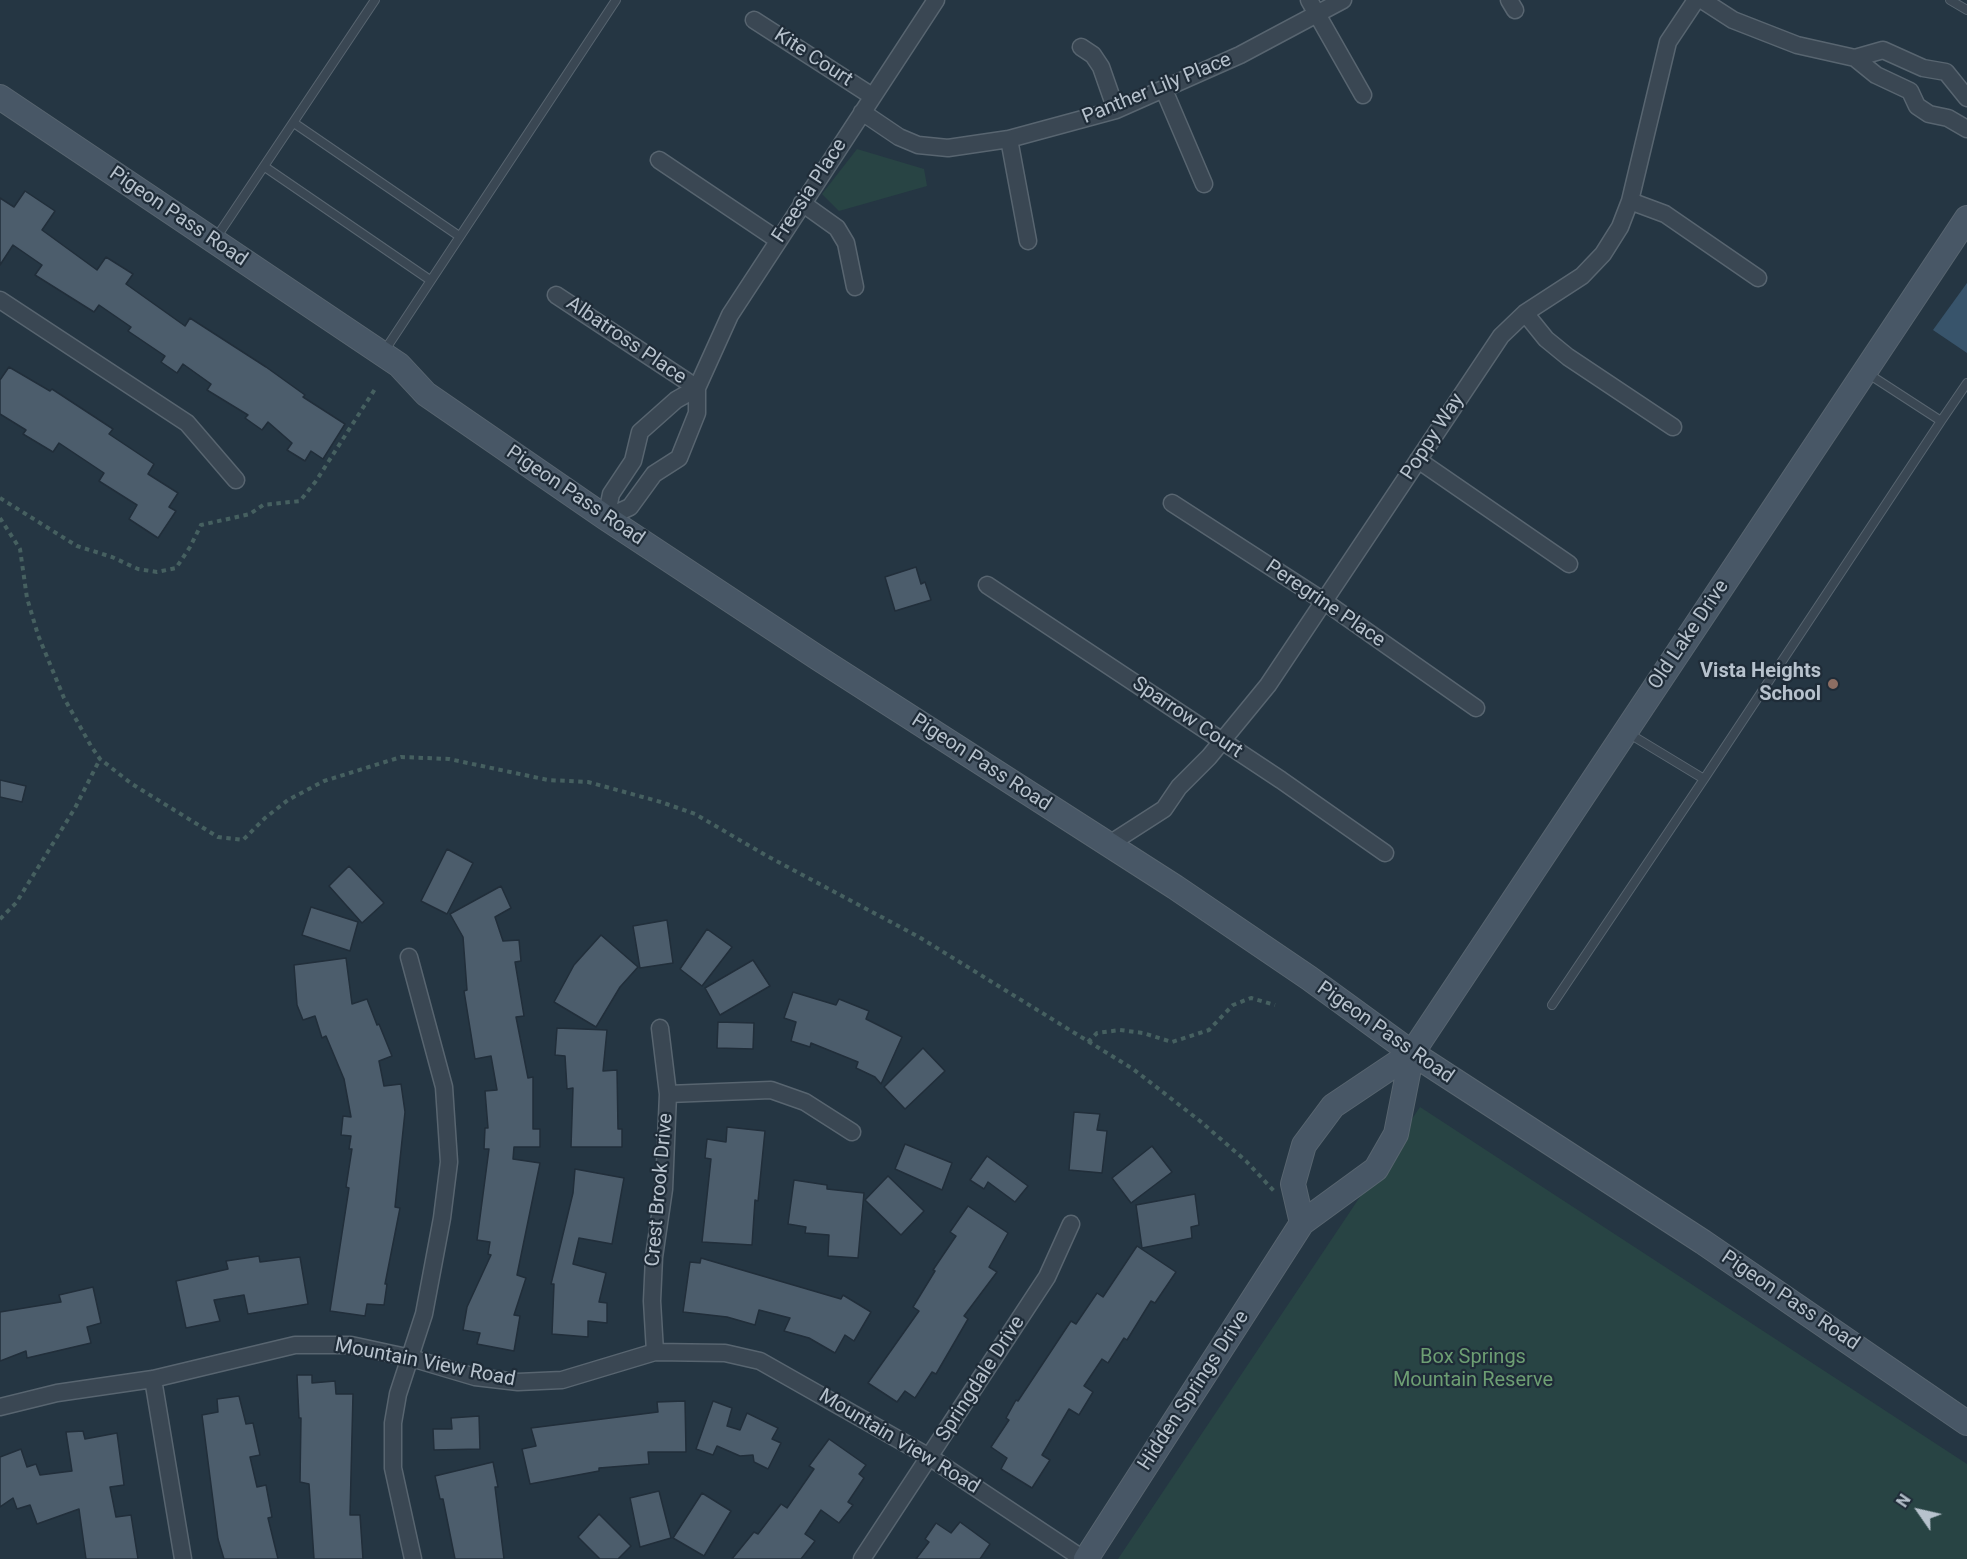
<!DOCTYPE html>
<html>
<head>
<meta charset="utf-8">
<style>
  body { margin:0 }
  #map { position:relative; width:1967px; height:1559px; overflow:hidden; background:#253643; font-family:Roboto,sans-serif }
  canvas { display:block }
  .north { position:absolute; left:1889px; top:1481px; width:60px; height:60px; -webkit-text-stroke:4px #1f2c38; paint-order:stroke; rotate:304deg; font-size:16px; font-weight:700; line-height:24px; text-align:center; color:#b7c2cd }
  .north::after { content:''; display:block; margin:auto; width:21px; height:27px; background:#b7c2cd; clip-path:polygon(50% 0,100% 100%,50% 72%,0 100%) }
</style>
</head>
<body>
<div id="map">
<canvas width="1967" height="1559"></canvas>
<div class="north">N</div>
</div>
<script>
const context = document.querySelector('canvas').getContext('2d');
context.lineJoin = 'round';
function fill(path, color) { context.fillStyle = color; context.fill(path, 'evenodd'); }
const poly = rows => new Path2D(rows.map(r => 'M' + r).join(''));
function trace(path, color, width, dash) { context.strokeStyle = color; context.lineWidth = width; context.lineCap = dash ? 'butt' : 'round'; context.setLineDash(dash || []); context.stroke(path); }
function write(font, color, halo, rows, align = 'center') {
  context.font = font + ' Roboto,sans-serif'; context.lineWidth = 4.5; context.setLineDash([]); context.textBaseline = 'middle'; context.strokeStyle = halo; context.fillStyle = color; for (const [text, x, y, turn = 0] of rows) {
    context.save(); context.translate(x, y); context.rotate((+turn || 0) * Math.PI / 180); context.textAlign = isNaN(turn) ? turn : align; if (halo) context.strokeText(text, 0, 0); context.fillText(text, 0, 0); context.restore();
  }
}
fill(poly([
  [857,149,924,169,927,186,839,211,822,194],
  [1420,1107,1967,1464,1967,1559,1118,1559]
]), '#284444');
fill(poly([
  [1967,283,1967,353,1933,330]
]), '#38546b');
const building = poly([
  [25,191,55,211,42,230,97,270,106,257,133,274,126,284,185,326,190,318,266,367,305,395,303,397,345,424,323,459,311,451,305,461,287,450,292,443,268,422,262,430,245,418,248,415,207,390,211,384,183,364,177,373,161,362,165,356,128,331,131,327,99,305,94,312,35,275,42,265,13,245,0,265,0,198,14,207,25,191],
  [9,367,50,391,52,389,113,429,109,434,154,464,148,474,178,493,169,507,176,511,158,538,129,519,137,505,99,481,104,473,59,443,53,452,23,434,26,430,0,414,0,380,9,367],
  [916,567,921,584,925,582,931,600,895,611,885,577,916,567],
  [0,780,26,786,22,802,0,797,0,780],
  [447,849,473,863,447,914,421,901,447,849],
  [349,866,384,903,362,923,329,886,349,866],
  [501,886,511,908,495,917,503,941,519,940,521,961,515,962,524,1016,516,1017,528,1078,533,1077,533,1129,540,1129,540,1147,514,1147,513,1159,540,1163,517,1275,526,1278,514,1315,520,1316,514,1351,477,1344,480,1333,463,1330,467,1307,491,1255,488,1254,490,1242,477,1240,489,1149,484,1149,485,1128,488,1128,485,1091,497,1090,491,1056,475,1059,464,991,467,990,463,937,450,914,501,886],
  [311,907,358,922,350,951,302,935,311,907],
  [667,920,673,963,640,968,633,926,667,920],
  [707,929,732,947,702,986,680,969,707,929],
  [601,935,638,967,620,987,596,1027,554,1002,574,965,601,935],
  [346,958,352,1004,367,999,377,1025,379,1024,392,1056,379,1061,384,1086,401,1084,405,1112,395,1207,400,1208,385,1284,387,1284,384,1305,367,1304,365,1316,330,1311,349,1188,346,1187,352,1149,349,1149,351,1136,341,1135,343,1116,351,1117,344,1079,326,1036,322,1038,315,1016,303,1020,297,1005,294,965,346,958],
  [753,960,770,986,720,1015,705,988,753,960],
  [793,992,836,1005,839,999,869,1011,866,1019,902,1037,881,1084,875,1077,856,1068,858,1062,811,1043,810,1047,791,1041,796,1022,784,1018,793,992],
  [718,1022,754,1023,753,1049,717,1048,718,1022],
  [557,1028,607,1030,603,1071,617,1070,618,1129,622,1129,622,1147,571,1147,573,1088,567,1089,565,1056,555,1055,557,1028],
  [923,1048,945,1071,905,1109,884,1087,923,1048],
  [1074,1112,1100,1114,1097,1130,1107,1131,1102,1173,1069,1170,1074,1112],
  [727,1127,765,1131,758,1201,755,1200,752,1245,702,1242,711,1159,705,1158,707,1139,726,1142,727,1127],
  [905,1144,952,1163,942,1190,895,1169,905,1144],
  [1152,1146,1172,1172,1131,1203,1112,1178,1152,1146],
  [987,1156,1028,1186,1015,1202,988,1182,984,1189,970,1180,987,1156],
  [575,1169,624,1178,612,1244,579,1238,573,1264,606,1273,599,1302,607,1303,607,1323,588,1321,588,1337,552,1334,554,1284,551,1284,573,1193,575,1169],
  [888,1176,924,1211,901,1235,865,1200,888,1176],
  [794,1180,827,1185,827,1189,864,1193,858,1258,828,1256,829,1235,805,1233,806,1227,788,1224,794,1180],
  [1195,1194,1199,1225,1191,1227,1192,1238,1142,1248,1136,1205,1195,1194],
  [968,1206,1008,1233,989,1267,997,1272,964,1316,968,1319,936,1374,932,1372,915,1398,905,1391,897,1402,868,1383,919,1311,913,1307,935,1271,933,1270,956,1236,950,1232,968,1206],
  [1137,1246,1176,1272,1155,1303,1151,1301,1127,1340,1124,1338,1108,1363,1102,1359,1084,1386,1093,1392,1079,1415,1069,1409,1042,1455,1050,1460,1032,1488,1001,1469,1007,1458,991,1447,1009,1420,1006,1418,1016,1400,1018,1401,1071,1321,1076,1324,1097,1293,1103,1297,1137,1246],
  [259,1256,260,1262,300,1257,308,1304,248,1314,244,1295,214,1300,220,1321,186,1328,176,1281,228,1269,226,1261,259,1256],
  [701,1258,841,1299,843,1295,871,1312,854,1341,845,1335,835,1353,809,1338,784,1331,790,1318,759,1310,755,1325,727,1317,683,1312,690,1262,700,1263,701,1258],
  [93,1287,101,1323,87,1327,91,1343,27,1358,26,1351,0,1361,0,1312,61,1302,59,1295,93,1287],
  [297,1375,312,1375,312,1383,335,1381,336,1394,353,1394,350,1515,360,1515,363,1559,314,1559,309,1484,300,1482,301,1418,299,1418,297,1375],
  [239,1396,246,1424,253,1423,260,1455,250,1457,257,1487,266,1485,272,1517,268,1518,278,1559,224,1559,218,1539,202,1415,218,1412,217,1399,239,1396],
  [685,1401,686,1452,648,1452,649,1464,599,1468,599,1471,530,1484,522,1449,536,1446,531,1428,658,1412,657,1402,685,1401],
  [713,1401,732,1408,727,1426,740,1430,747,1413,778,1428,772,1439,781,1443,768,1469,754,1462,753,1455,740,1456,717,1446,713,1455,696,1449,713,1401],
  [479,1416,480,1449,434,1450,433,1429,452,1429,451,1418,479,1416],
  [83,1431,85,1439,117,1433,124,1485,110,1487,116,1517,131,1515,138,1559,86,1559,79,1509,37,1524,30,1505,17,1509,13,1498,0,1507,0,1457,21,1449,27,1467,36,1464,40,1475,72,1471,66,1432,83,1431],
  [829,1439,866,1465,859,1474,864,1478,848,1502,853,1505,839,1523,821,1510,805,1534,815,1541,801,1559,732,1559,754,1532,758,1534,781,1504,787,1508,814,1469,809,1466,829,1439],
  [493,1462,498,1487,495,1487,504,1559,455,1559,443,1499,440,1499,435,1476,493,1462],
  [659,1491,671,1538,640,1547,630,1498,659,1491],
  [702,1493,731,1511,704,1556,673,1538,702,1493],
  [599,1514,631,1546,618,1559,600,1559,578,1537,599,1514],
  [960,1522,990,1544,980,1559,916,1559,929,1542,925,1539,936,1523,951,1533,960,1522]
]);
fill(building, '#4c5d6c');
trace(building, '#212e3a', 1.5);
const lane = poly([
  [1950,0,1967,10],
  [294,123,459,236],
  [265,167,430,280],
  [216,238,375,0],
  [383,353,616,0],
  [1941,421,1967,383],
  [1628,733,1704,779,1941,421,1867,373],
  [1552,1005,1704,779]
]);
const street = poly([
  [1309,0,1363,95],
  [1509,0,1515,10],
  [1702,0,1733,20,1797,45,1855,58,1883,50,1923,68,1946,72,1967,98],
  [754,20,872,96],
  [1081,47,1093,55,1101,67,1116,110],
  [1855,58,1876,75,1910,91,1917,106,1929,114,1948,118,1967,129],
  [1164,90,1204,184],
  [862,112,899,137,918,145,948,148,1009,139,1116,110,1240,55,1343,0],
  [1009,139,1028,241],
  [659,160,778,240],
  [1630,201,1665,214,1758,278],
  [802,203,837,228,846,243,855,287],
  [556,295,697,388],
  [0,300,187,423,236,480],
  [1525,313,1546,339,1568,357,1673,427],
  [1418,460,1569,564],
  [1172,503,1325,602,1476,708],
  [606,518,630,507,654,474,679,458,697,413,697,388,730,315,936,0],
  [606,518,611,494,633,461,640,432,676,400,697,388],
  [987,585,1281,780,1385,853],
  [1108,845,1164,809,1179,787,1209,757,1268,685,1501,336,1525,313,1582,276,1603,254,1620,227,1630,201,1668,42,1696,0],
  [409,957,444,1087,449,1162,442,1218,424,1314,398,1394,393,1423,393,1468,413,1559],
  [668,1094,771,1090,805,1102,852,1132],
  [655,1352,652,1301,654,1257,664,1189,668,1094,660,1028],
  [153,1379,183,1559],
  [0,1407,57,1393,153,1379,295,1345,351,1345,411,1358,475,1377,518,1382,562,1380,655,1352,725,1353,760,1361,931,1458,1083,1559],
  [862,1559,1047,1277,1071,1224]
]);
const secondary = poly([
  [0,97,399,365,426,394,606,518,818,658,1175,887,1309,978,1412,1053,1703,1242,1967,1423],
  [1302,1223,1293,1184,1304,1145,1333,1106,1412,1053],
  [1086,1559,1302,1223,1376,1169,1396,1134,1412,1053,1967,218]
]);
trace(lane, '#586570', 10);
trace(street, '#586570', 19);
trace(secondary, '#586570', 26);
trace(poly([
  [0,498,77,546,112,557,138,569,157,572,176,568,190,547,201,525,250,514,263,505,300,501,316,481,375,389],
  [0,518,20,549,27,598,38,635,64,698,91,746,100,759,132,784,218,837,243,840,265,818,288,800,324,781,401,757,449,759,548,780,588,782,661,802,695,814,767,856,919,937,1133,1069,1200,1121,1246,1161,1274,1191],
  [0,919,16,903,75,808,100,759],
  [1088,1042,1097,1033,1120,1030,1143,1033,1172,1042,1209,1030,1233,1005,1251,998,1275,1005]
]), '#466060', 4, [4.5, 4.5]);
trace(lane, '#3a4753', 8);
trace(street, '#3a4753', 16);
trace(secondary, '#485766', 24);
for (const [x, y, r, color] of [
  [1833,684,6,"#8d6e63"]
]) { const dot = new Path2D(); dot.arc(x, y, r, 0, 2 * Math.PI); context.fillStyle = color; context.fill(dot); trace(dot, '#1f2c38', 2); }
write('20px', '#b7c2cd', '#1f2c38', [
  ["Kite Court",813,58,33],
  ["Panther Lily Place",1157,89,-22],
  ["Freesia Place",810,191,-57],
  ["Pigeon Pass Road",178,217,34],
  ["Albatross Place",626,341,34],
  ["Poppy Way",1433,437,-57],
  ["Pigeon Pass Road",575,496,34],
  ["Peregrine Place",1325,604,34],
  ["Old Lake Drive",1689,635,-56],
  ["Sparrow Court",1187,718,34],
  ["Pigeon Pass Road",981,763,33],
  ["Pigeon Pass Road",1385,1033,35],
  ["Crest Brook Drive",660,1190,-85],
  ["Pigeon Pass Road",1790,1301,34],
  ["Mountain View Road",425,1363,11],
  ["Springdale Drive",981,1379,-57],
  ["Hidden Springs Drive",1194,1391,-57],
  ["Mountain View Road",899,1442,31]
]);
write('bold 20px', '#b7c2cd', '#1f2c38', [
  ["Vista Heights",1821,672],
  ["School",1821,695]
], 'right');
write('20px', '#6d9e73', '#1f2c38', [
  ["Box Springs",1473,1358],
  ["Mountain Reserve",1473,1381]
]);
</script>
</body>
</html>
